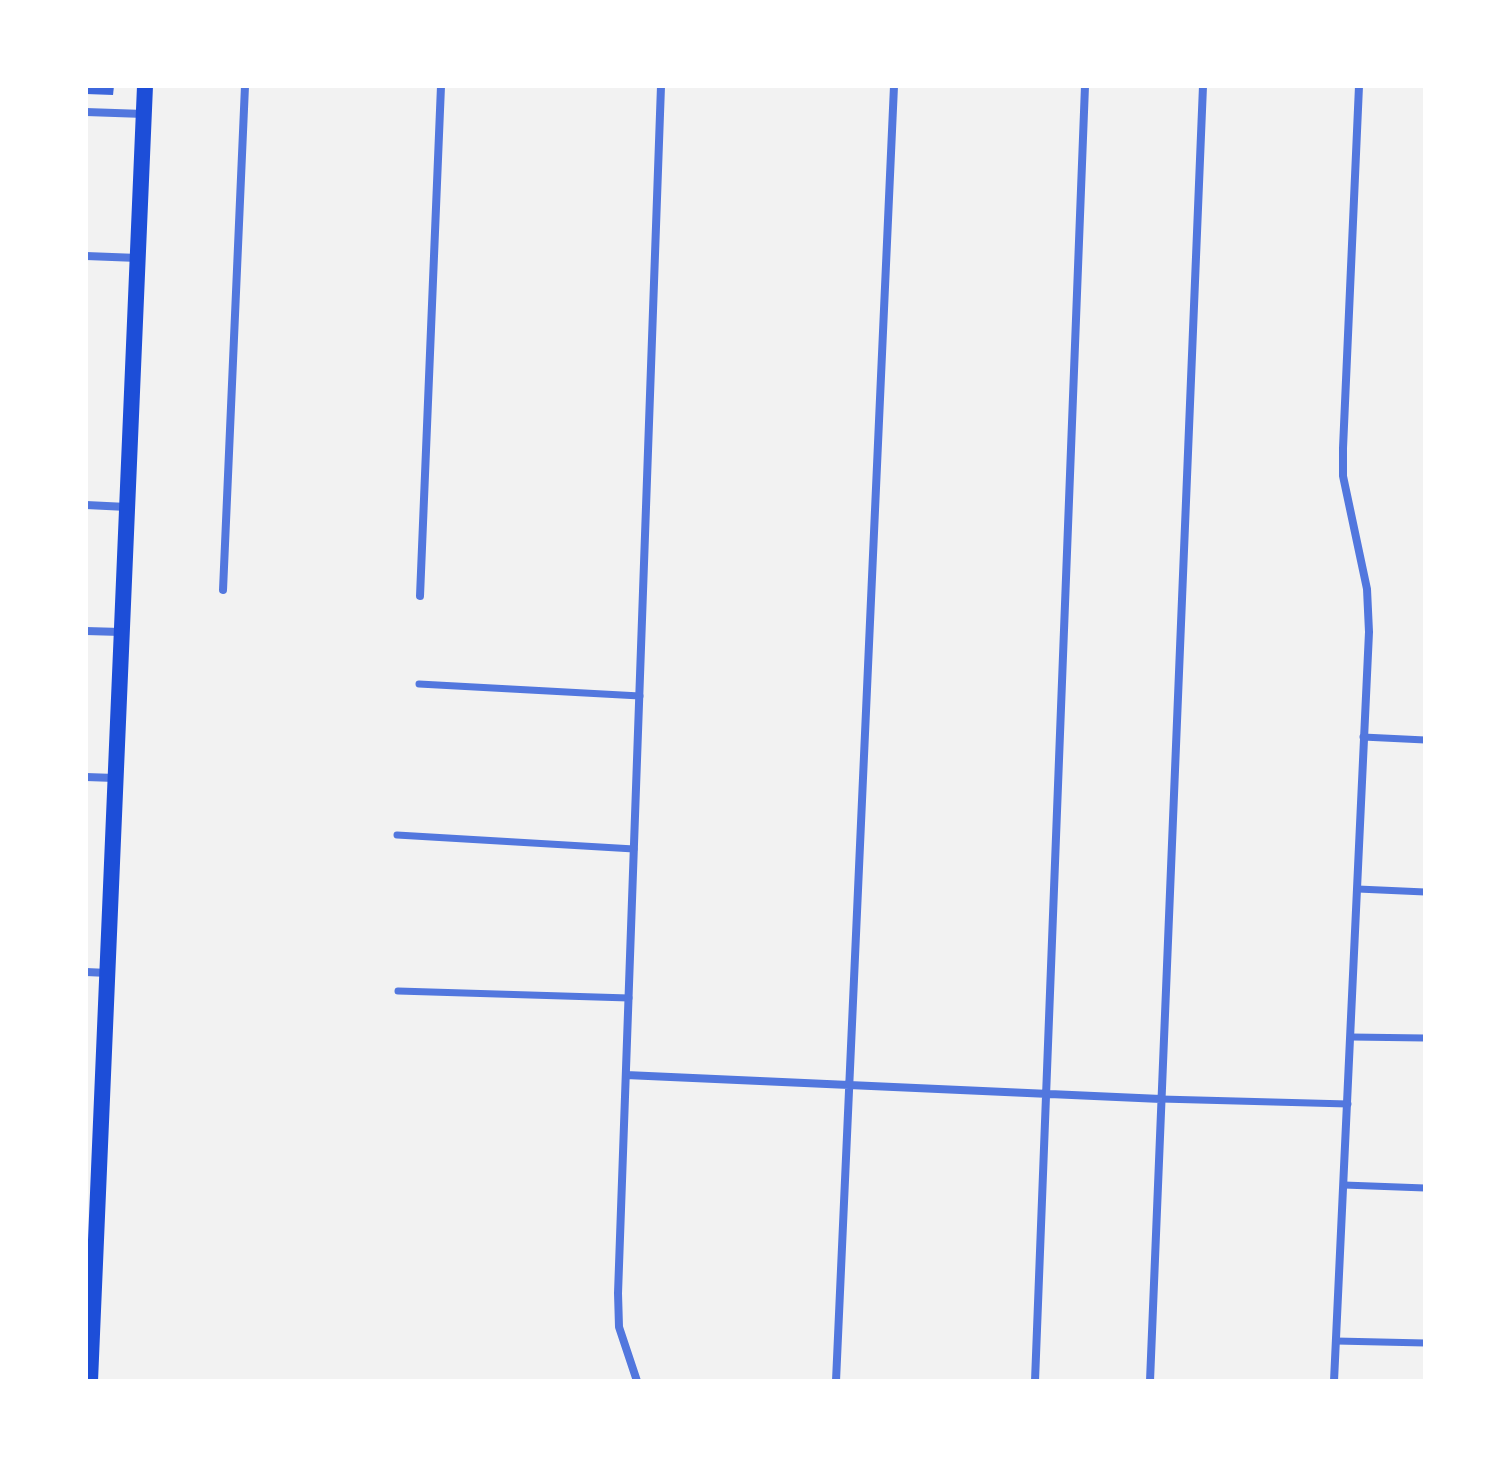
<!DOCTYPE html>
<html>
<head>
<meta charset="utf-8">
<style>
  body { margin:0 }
  #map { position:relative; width:1511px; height:1467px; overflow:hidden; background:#f2f2f2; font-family:Mulish,sans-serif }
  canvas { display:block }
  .frame { position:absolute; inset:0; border:88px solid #fff; pointer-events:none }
</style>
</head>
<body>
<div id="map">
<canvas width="1511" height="1467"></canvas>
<div class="frame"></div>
</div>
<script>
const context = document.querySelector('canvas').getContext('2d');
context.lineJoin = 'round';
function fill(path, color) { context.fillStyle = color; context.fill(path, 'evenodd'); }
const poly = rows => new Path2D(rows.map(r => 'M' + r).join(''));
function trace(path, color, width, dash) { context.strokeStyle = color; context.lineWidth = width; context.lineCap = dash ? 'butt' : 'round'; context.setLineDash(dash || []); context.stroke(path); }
fill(poly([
  [86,86,114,86,113,95,86,94]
]), '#3d67dc');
trace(poly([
  [419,684,640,696],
  [1363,737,1425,740],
  [397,835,634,849],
  [1358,889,1425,892],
  [398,991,629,998],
  [1351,1037,1425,1038],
  [1161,1099,1348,1104],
  [1344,1185,1425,1188],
  [1336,1341,1425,1343]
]), '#5277de', 7);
trace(poly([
  [86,112,144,114],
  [86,256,138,258],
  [86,505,127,507],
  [223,590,245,86],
  [420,596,441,86],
  [86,631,121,632],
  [86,777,115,778],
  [86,972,108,973],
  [626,1075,1161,1099],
  [637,1381,619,1327,618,1293,661,86],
  [836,1381,894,86],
  [1035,1381,1085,86],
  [1150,1381,1203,86],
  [1334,1381,1369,632,1367,589,1343,476,1343,448,1359,86]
]), '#5277de', 8);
trace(poly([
  [90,1381,145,86]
]), '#1d4ed8', 16);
</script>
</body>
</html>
